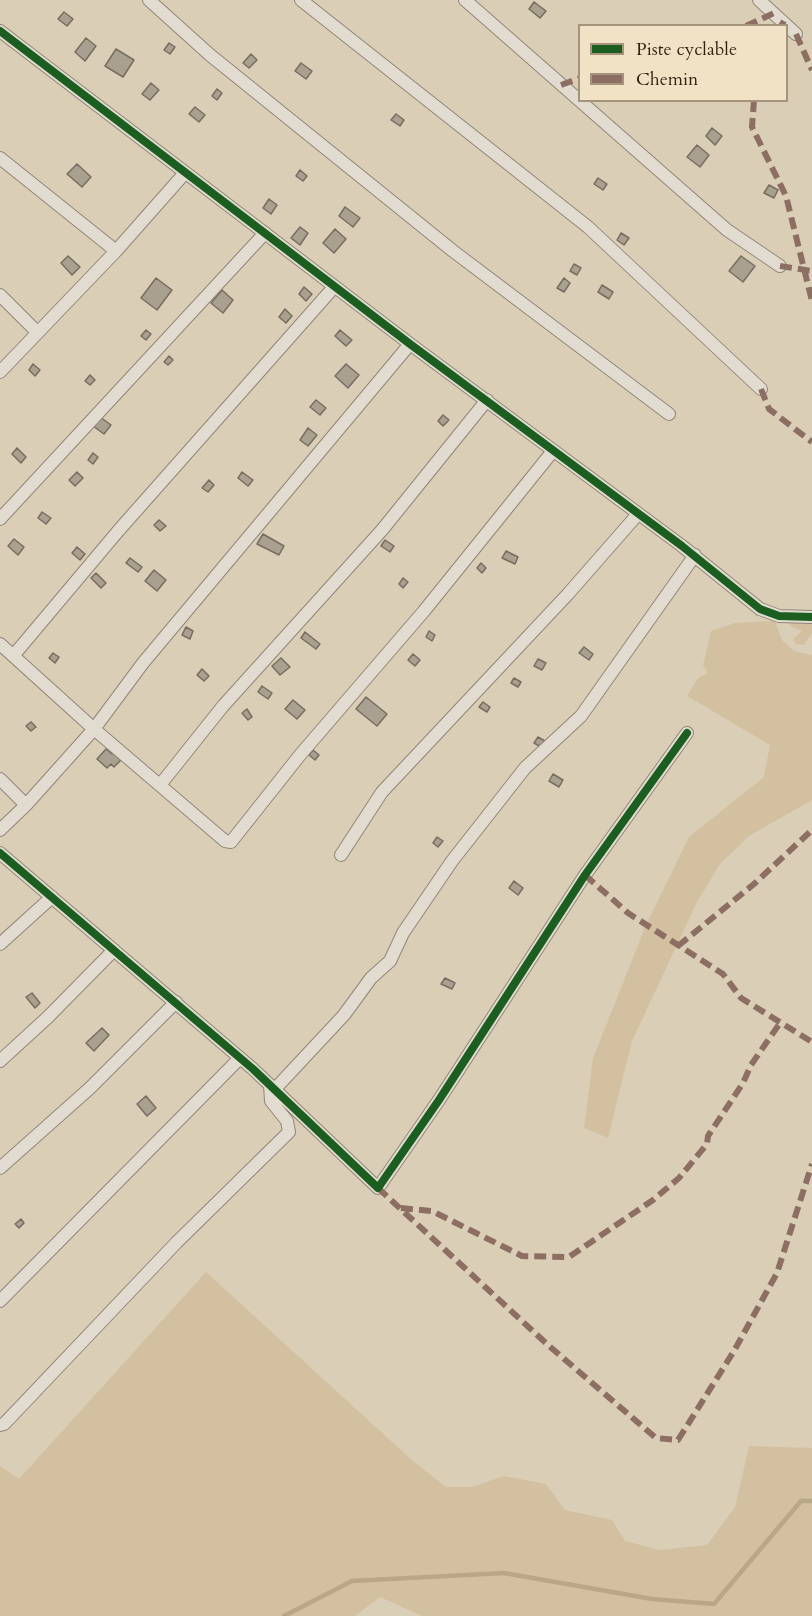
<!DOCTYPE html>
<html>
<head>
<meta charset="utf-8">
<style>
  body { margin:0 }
  #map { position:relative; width:812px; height:1616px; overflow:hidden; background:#dbceb7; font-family:Cardo,serif }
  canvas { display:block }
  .legend { position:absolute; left:578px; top:24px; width:210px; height:78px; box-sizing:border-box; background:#f1e2c6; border:2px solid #a5947c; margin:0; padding:8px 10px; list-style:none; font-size:18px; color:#321f0e }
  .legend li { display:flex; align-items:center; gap:12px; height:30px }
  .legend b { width:30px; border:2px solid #a5947c }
</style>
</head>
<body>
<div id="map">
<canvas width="812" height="1616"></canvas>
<ul class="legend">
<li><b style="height:8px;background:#1b5e20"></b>Piste cyclable</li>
<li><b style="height:8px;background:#8d6e63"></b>Chemin</li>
</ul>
</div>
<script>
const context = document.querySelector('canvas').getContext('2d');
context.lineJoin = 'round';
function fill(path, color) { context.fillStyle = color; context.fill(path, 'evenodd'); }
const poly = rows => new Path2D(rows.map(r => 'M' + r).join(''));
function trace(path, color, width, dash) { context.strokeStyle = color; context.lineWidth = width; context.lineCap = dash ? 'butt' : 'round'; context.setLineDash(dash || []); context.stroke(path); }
fill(poly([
  [775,621,782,640,794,651,812,655,812,800,749,836,720,864,697,902,632,1041,608,1138,584,1128,593,1058,646,925,689,837,764,777,770,745,687,696,698,678,708,673,703,665,711,631,735,623],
  [812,621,812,633,804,645,795,644,794,638,802,631,790,626,791,622],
  [206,1272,413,1461,446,1487,472,1487,504,1476,546,1484,565,1510,612,1520,625,1541,660,1550,707,1545,735,1507,749,1446,812,1448,812,1616,422,1616,380,1597,355,1616,0,1616,0,1466,19,1479]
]), '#d2c0a0');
trace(poly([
  [284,1616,352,1581,504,1573,652,1599,714,1604,801,1501,812,1501]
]), '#b9a788', 4.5);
const building = poly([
  [534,2,546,11,540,18,529,9,534,2],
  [64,12,73,19,67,26,58,19,64,12],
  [86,38,96,46,85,61,75,52,86,38],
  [169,43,175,47,170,54,164,50,169,43],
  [116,49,134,60,123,77,105,66,116,49],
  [251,54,257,60,249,68,243,63,251,54],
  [301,63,312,71,306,79,295,71,301,63],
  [151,83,159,90,150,100,142,94,151,83],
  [217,89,222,93,217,100,212,96,217,89],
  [195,107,205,115,199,122,189,114,195,107],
  [396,114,404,120,400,126,391,120,396,114],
  [712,128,722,136,715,145,706,136,712,128],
  [697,145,709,155,700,167,687,157,697,145],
  [77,164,91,177,82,187,67,174,77,164],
  [300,170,307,176,303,181,296,176,300,170],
  [598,178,607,184,603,190,594,184,598,178],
  [769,185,778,190,774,198,764,193,769,185],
  [269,199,277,205,271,214,263,208,269,199],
  [345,207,360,218,353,227,339,216,345,207],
  [300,227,308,233,300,245,291,238,300,227],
  [335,229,346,239,334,253,323,243,335,229],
  [621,233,629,238,624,245,617,240,621,233],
  [68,256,80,267,72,275,61,263,68,256],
  [741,256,755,266,743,282,729,271,741,256],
  [574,264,581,268,577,275,570,271,574,264],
  [156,278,172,290,157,310,141,298,156,278],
  [564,278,570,283,564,292,557,288,564,278],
  [602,285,613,292,609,299,598,292,602,285],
  [304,287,312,294,306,301,299,294,304,287],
  [222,290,233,300,223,313,211,303,222,290],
  [285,309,292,316,286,323,279,317,285,309],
  [146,330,151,334,146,340,141,336,146,330],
  [340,330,352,340,346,346,335,336,340,330],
  [169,356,173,360,168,365,164,362,169,356],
  [33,364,40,370,35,376,29,370,33,364],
  [346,364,359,375,348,388,335,376,346,364],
  [90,375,95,380,90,385,85,381,90,375],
  [316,400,326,408,320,415,310,407,316,400],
  [443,415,449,420,443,426,438,421,443,415],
  [100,417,111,425,104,434,93,426,100,417],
  [308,428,317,435,308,446,300,440,308,428],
  [17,448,26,457,21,463,12,454,17,448],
  [93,453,98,457,93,464,88,460,93,453],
  [77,472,83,478,75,486,69,480,77,472],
  [242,472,253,480,248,486,238,478,242,472],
  [209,480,214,485,208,492,202,488,209,480],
  [42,512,51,518,46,524,38,518,42,512],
  [159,520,166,526,160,531,154,525,159,520],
  [263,534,284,546,279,555,257,544,263,534],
  [14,539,24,547,18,555,8,546,14,539],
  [385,540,394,546,390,552,381,546,385,540],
  [77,547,85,554,80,560,72,553,77,547],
  [506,551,518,557,515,564,502,558,506,551],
  [130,558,142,567,138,572,126,563,130,558],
  [481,563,486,568,482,573,477,568,481,563],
  [154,570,166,580,157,591,145,581,154,570],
  [96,573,106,583,101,588,91,578,96,573],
  [403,578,408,582,403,588,399,584,403,578],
  [186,627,193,631,190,639,182,635,186,627],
  [429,631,435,635,432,641,426,637,429,631],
  [305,632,320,644,316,649,301,638,305,632],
  [584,647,593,654,589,660,579,653,584,647],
  [53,653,59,657,55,663,49,658,53,653],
  [413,654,420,660,415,666,408,660,413,654],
  [281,658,290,667,280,675,272,666,281,658],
  [538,659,546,663,542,670,534,666,538,659],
  [202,669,209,676,204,681,197,675,202,669],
  [514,678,521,682,518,687,511,683,514,678],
  [262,686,272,693,268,699,258,692,262,686],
  [366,697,387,714,377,726,356,709,366,697],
  [293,700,305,710,297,719,285,709,293,700],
  [483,702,490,707,487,712,479,707,483,702],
  [247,709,252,717,248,720,242,713,247,709],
  [31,722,36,727,31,731,26,726,31,722],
  [538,737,545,741,541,747,534,743,538,737],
  [106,749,112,754,115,751,123,758,114,767,111,764,107,768,97,759,106,749],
  [313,750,319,755,315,760,309,755,313,750],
  [553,774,563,780,559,787,549,781,553,774],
  [437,837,443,841,438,847,433,843,437,837],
  [514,881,523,888,518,895,509,888,514,881],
  [445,978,455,983,452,989,441,984,445,978],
  [32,993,40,1003,35,1008,26,997,32,993],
  [102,1028,109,1035,94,1051,86,1043,102,1028],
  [146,1096,156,1108,147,1116,137,1104,146,1096],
  [21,1219,24,1223,19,1228,15,1224,21,1219]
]);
fill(building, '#aaa08f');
trace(building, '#776e61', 1.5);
const minor = poly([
  [149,0,210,55,453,251,669,414],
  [301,0,588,227,761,389],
  [465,0,727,230,780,266],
  [759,0,796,34],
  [0,31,410,344,682,546,760,609,779,616,812,617],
  [0,158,116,251],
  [0,295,37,332],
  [0,372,116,251,184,174],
  [0,519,265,233],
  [0,644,94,729,225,841,231,842,300,755,424,611,553,451],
  [13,656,119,530,334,287],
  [0,779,26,805],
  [160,785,223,706,382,530,487,400],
  [0,830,26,805,94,729,143,663,410,344],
  [0,853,253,1069,378,1188,439,1100,585,875,687,733],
  [341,855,382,792,568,594,638,514],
  [0,944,52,897],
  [0,1061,48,1017,114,950],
  [274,1090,344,1015,371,978,390,961,403,933,452,861,525,768,581,716,695,555],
  [0,1168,90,1088,176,1002],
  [0,1301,240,1058],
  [0,1425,4,1424,176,1243,289,1132,287,1121,271,1101,270,1085]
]);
trace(minor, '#908677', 14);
trace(minor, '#e2dcd0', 12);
trace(poly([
  [746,26,774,13],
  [781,26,784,21],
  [796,34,812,70],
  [561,85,580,78],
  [754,100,752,127,786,196,812,301],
  [780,266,812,271],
  [761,389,769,409,812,442],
  [585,875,628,913,723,974,741,998,812,1042],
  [678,946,754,884,812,830],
  [378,1188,548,1345,656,1438,678,1440,734,1351,777,1273,812,1164],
  [401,1208,432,1211,522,1256,569,1257,653,1200,679,1178,707,1144,708,1136,743,1083,751,1065,780,1023]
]), '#8d6e63', 6, [12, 6]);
trace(poly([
  [0,31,410,344,682,546,760,609,779,616,812,617],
  [0,853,253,1069,378,1188,439,1100,585,875,687,733]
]), '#1b5e20', 8);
</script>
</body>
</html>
